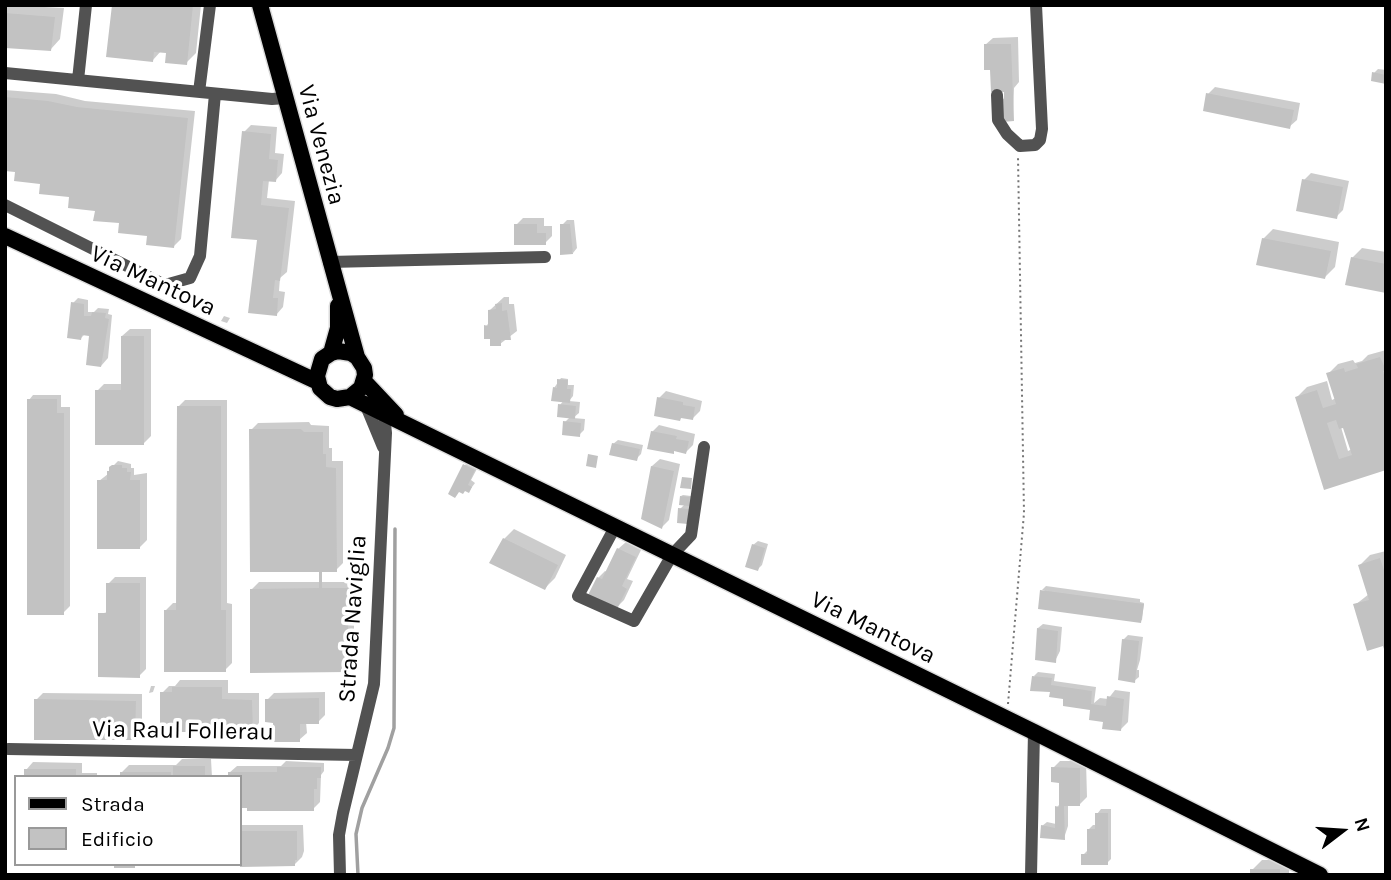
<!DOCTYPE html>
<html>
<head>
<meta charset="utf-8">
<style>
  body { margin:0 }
  #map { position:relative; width:1391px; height:880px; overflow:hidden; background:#fff; font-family:Karla,sans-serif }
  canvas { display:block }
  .frame { position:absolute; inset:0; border:7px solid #000; pointer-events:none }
  .legend { position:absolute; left:14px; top:775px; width:228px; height:91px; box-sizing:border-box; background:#fff; border:2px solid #999; margin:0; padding:9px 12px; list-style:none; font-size:21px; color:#000 }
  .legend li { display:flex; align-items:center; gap:14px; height:35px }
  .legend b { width:35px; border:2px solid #999 }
  .north { position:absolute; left:1307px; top:796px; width:70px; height:70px; -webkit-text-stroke:5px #fff; paint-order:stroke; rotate:73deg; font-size:19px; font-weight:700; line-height:28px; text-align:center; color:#000 }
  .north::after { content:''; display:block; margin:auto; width:24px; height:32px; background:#000; clip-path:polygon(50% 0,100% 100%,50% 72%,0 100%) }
</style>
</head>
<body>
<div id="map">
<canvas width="1391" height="880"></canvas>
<div class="frame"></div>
<ul class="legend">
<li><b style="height:9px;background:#000"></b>Strada</li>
<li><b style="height:19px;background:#c2c2c2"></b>Edificio</li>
</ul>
<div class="north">N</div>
</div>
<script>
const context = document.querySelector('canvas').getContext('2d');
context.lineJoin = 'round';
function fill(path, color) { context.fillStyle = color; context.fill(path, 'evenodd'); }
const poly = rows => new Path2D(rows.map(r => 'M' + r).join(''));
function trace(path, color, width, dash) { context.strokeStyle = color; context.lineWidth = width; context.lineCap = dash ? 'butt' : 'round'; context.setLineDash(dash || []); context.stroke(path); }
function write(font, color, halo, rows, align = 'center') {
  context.font = font + ' Karla,sans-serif'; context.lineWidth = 7; context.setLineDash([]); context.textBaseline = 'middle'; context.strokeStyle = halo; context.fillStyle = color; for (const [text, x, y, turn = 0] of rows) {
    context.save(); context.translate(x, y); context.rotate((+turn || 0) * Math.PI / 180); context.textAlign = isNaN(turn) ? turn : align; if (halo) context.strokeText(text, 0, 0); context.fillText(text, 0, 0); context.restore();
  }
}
fill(poly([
  [7,5,64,8,60,39,51,49,5,46,5,7],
  [114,5,201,5,196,53,186,63,168,52,161,51,153,60],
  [1018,37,1019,82,1014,88,1013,119,1003,100,1006,92,992,68,985,45,993,38],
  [1378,69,1386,70,1386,82,1374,73],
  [1215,87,1300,103,1297,120,1289,127,1208,94],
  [5,90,56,94,85,101,195,111,181,239,174,246,17,170,5,169],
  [251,125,277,127,275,153,284,154,282,173,275,181,269,180,267,198,295,201,287,272,280,278,279,291,285,292,283,307,276,315,259,238,244,132],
  [1311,173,1349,181,1343,210,1336,217,1304,180],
  [523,218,544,218,544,226,552,226,552,236,545,243,516,225],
  [567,220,574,220,577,248,573,253,562,225],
  [1273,229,1339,242,1335,267,1325,277,1263,239],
  [1362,248,1386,252,1386,292,1352,258],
  [5,267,7,299,5,300],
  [504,297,509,297,509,304,514,304,517,331,500,344,491,337,486,326,490,322,490,310],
  [78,298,88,300,88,312,94,312,98,308,109,309,108,314,112,315,108,358,101,366,92,335,85,334,81,338,73,303],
  [224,316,230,318,227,323,221,321],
  [130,329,151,329,151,436,144,443,97,391,104,384,122,384,122,336],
  [1386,350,1386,469,1325,487,1297,397,1307,387,1327,381,1332,400,1336,398,1328,374,1338,364,1353,360,1355,363,1362,361,1368,355],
  [1345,426,1352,449,1348,451,1341,427],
  [561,378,568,379,568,385,574,385,573,396,569,401,580,402,579,413,573,418,585,419,584,430,579,435,565,422,570,417,560,405,564,400,554,388],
  [666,391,702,401,700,411,693,418,659,398],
  [33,395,61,395,61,407,70,407,70,606,63,613,29,400],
  [185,400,227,400,227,603,232,604,232,663,225,670,166,610,173,603,178,603,178,407],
  [309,422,311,425,329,426,329,448,332,448,332,461,343,461,343,563,336,570,321,570,251,430,258,423],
  [659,425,695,434,693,445,686,452,676,449,673,452,652,432],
  [618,440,643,445,641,454,636,459,613,444],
  [660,459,680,464,669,520,662,527,652,466],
  [118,461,131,464,131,468,134,468,134,475,147,473,147,540,140,547,99,481,108,474,111,468],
  [469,461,479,465,471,480,475,483,469,491,465,489,465,465],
  [683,495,691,496,691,517,680,509,685,504,681,496],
  [514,529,566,555,555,578,545,588,504,539],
  [758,541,768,544,762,565,758,569,753,545],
  [626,542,641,550,627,579,633,581,624,600,617,607,598,578,605,571,607,572,618,549],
  [1386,551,1386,648,1355,605,1369,594,1360,565,1370,555],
  [115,577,146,577,146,669,139,676,100,614,108,612,108,584],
  [259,582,354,582,354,663,347,670,252,589],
  [1046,586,1140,599,1140,602,1144,603,1142,620,1140,621,1042,590],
  [1043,624,1062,627,1060,651,1055,661,1038,628],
  [1128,635,1143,637,1140,660,1137,670,1139,670,1139,677,1134,681,1123,640],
  [1038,672,1055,674,1054,681,1096,687,1094,703,1100,698,1108,699,1115,690,1130,692,1128,722,1121,729,1105,721,1092,709,1052,691,1034,676],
  [180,680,228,680,228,693,259,693,259,723,252,730,162,693,169,686,175,686],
  [151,686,155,686,153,692,149,693],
  [325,692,325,715,318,722,306,722,307,733,299,740,275,721,267,700,274,693],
  [43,693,142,694,142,731,135,739,36,700],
  [182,759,211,759,212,777,122,777,122,772,129,765,176,765],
  [286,761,324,763,324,771,321,775,320,802,313,809,240,806,240,777,229,773,237,766,281,766],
  [1060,761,1086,761,1087,797,1080,804,1068,804,1068,826,1064,838,1042,826,1047,822,1056,824,1057,807,1061,803,1061,781,1053,768],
  [33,762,82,763,82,773,97,773,97,777,26,777,26,770],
  [1101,809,1111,809,1111,859,1107,863,1083,855,1087,851,1088,830,1093,825,1097,825,1097,814],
  [240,825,303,825,304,851,302,857,294,865,155,865,240,864],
  [1262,860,1289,860,1289,875,1252,875,1252,870]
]), '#0003');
trace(poly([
  [358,875,356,834,362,808,388,748,394,728,395,529]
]), '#a0a0a0', 3.5);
fill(poly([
  [112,5,193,5,187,65,165,63,166,53,154,52,153,62,106,57],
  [5,13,55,17,51,51,5,48],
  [984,44,1011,44,1014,121,1002,122,1001,99,1004,99,1004,92,991,92,990,70,984,70],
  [1372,72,1386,75,1386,84,1371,81],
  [1206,93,1294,110,1290,129,1203,111],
  [5,97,48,101,77,107,188,118,174,248,146,245,147,236,118,233,119,223,93,221,95,211,68,208,69,197,39,194,40,184,14,181,15,172,5,171],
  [242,131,271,134,269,159,278,160,276,182,263,181,261,205,289,208,280,281,275,280,273,298,278,298,277,316,248,313,257,240,231,238],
  [1302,179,1343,187,1337,219,1296,211],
  [514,224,537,224,537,233,546,233,546,245,514,245],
  [560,224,570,224,573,254,560,255],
  [1262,238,1331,251,1325,279,1256,265],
  [1351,257,1386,264,1386,293,1345,285],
  [71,302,84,304,84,316,91,316,92,312,106,313,105,318,109,319,101,367,86,365,89,336,82,335,81,340,67,338],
  [502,303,502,311,507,310,511,340,501,340,501,346,490,346,490,339,484,339,484,325,488,326,488,310,496,309,495,304],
  [121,336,144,336,144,445,95,445,95,390,121,390],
  [1380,357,1386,370,1383,371,1386,381,1386,470,1324,490,1295,397,1317,390,1323,408,1336,404,1326,373,1344,368,1345,372,1358,368,1356,364],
  [1336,420,1339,429,1343,428,1352,455,1339,459,1327,423],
  [557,379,568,380,567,389,571,389,570,403,551,401,553,387,557,388],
  [657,397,683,402,683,405,695,407,693,420,681,418,680,421,654,416],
  [27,399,57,399,57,413,64,413,64,615,27,615],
  [558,404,576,406,575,419,557,417],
  [177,406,221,406,221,610,226,610,226,672,164,672,164,610,176,610],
  [563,421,581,423,580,437,562,435],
  [249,429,301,429,304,432,323,432,323,454,326,454,326,467,336,468,337,572,322,572,322,588,348,588,348,672,250,673,250,589,319,588,319,572,250,572],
  [651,431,677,436,676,439,689,441,686,454,674,451,674,454,647,449],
  [612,443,640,449,637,461,609,455],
  [588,454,598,456,596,468,586,466],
  [463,464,475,470,468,485,472,487,469,493,465,491,463,494,459,492,455,498,448,494],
  [112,465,122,465,122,468,127,468,127,472,131,472,130,480,140,480,140,549,97,549,97,480,107,480,107,471,109,471,109,467],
  [651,466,674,471,662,529,641,519],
  [682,477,692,478,691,489,680,488],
  [680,496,690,497,689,506,679,505],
  [678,508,689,509,688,524,677,523],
  [503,538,558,565,545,590,489,563],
  [752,544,765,548,758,571,745,567],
  [617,548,636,557,622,586,627,589,617,609,588,595,597,577,602,579],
  [1380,558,1386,576,1385,652,1383,646,1367,651,1353,604,1369,600,1358,565],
  [106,583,140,583,140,678,98,677,98,613,106,613],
  [1040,590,1144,604,1141,623,1038,609],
  [1037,628,1058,631,1056,663,1035,660],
  [1122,639,1139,641,1135,683,1118,680],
  [1032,676,1052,678,1051,685,1092,691,1091,704,1106,706,1107,696,1124,699,1121,731,1102,729,1103,722,1089,720,1090,710,1063,706,1063,699,1049,697,1050,692,1030,691],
  [172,687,222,687,222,699,252,700,253,732,160,732,160,692,172,692],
  [319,698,319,724,300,724,300,742,273,742,273,723,265,722,265,699],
  [34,699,136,701,135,740,34,740],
  [173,766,205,766,205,777,173,777],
  [277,767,321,767,321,778,317,778,317,789,314,789,314,811,247,811,247,808,240,808,240,777,228,777,228,772,277,772],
  [1051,767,1080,768,1080,806,1064,806,1065,840,1040,838,1041,825,1055,828,1055,806,1059,807,1059,783,1051,782],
  [24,769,76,769,76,777,24,777],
  [120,772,171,772,171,777,120,777],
  [1095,813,1108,813,1108,865,1081,865,1081,854,1087,854,1087,829,1095,829],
  [240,831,297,831,297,860,295,860,295,866,240,867],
  [114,864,135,864,135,868,114,868],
  [1250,869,1280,869,1280,875,1250,875]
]), '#c2c2c2');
const major = poly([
  [260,5,357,357],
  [5,236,318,382],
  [331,353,338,328,338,306],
  [364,381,396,415],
  [350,397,361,388,365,375,364,368,357,357,351,353,338,351,331,353,322,359,317,376,320,388,330,397,337,399,350,397,1034,732,1320,875]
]);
trace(major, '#dbdbdb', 19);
trace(poly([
  [1008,704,1024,513,1018,157]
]), '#747474', 2, [2, 3.5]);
trace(poly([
  [5,73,272,99,285,98],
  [78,80,86,5],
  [199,92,210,5],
  [997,95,998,120,1007,134,1020,146,1035,145,1040,140,1042,129,1036,5],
  [5,205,165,285,190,278,200,256,215,94],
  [329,262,545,257],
  [366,406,383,447],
  [615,527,578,596,634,621,672,555,691,535,704,447],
  [8,749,357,755],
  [340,875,339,835,343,813,374,684,386,433,384,415,380,408],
  [1031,875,1034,732]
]), '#525252', 12);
trace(major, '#000', 16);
write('24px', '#000', '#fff', [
  ["Via Venezia",321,145,75],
  ["Via Mantova",153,281,25],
  ["Strada Naviglia",353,619,-86],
  ["Via Mantova",873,628,26],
  ["Via Raul Follerau",183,731,1]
]);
</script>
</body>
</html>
